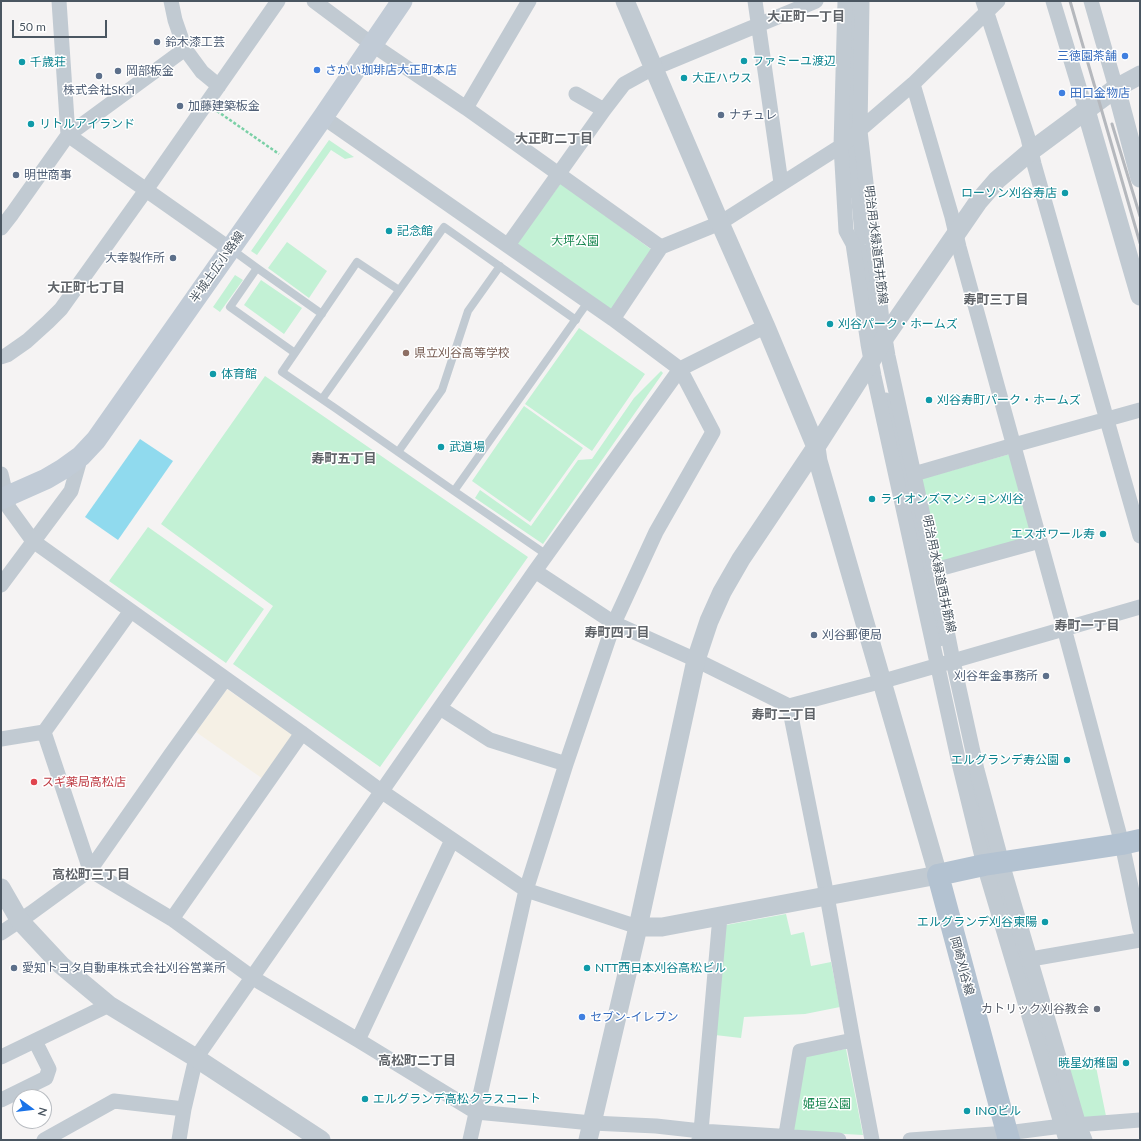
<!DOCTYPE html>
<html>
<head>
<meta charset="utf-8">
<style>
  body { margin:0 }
  #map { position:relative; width:1141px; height:1141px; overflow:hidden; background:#f5f3f3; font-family:Lato,sans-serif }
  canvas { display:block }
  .frame { position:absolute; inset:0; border:2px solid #4a5661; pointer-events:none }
  .north { position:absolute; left:12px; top:1089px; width:40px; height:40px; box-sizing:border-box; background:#fff; border:1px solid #b7bbc0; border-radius:50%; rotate:105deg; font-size:11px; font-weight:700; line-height:16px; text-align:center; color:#4a5661 }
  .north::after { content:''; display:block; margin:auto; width:14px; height:18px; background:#1a73e8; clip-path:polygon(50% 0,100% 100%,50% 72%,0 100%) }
  .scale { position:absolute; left:12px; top:20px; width:95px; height:18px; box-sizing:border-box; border:2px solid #4a5661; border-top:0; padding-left:5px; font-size:12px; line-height:14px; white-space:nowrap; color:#4a5661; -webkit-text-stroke:3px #fff; paint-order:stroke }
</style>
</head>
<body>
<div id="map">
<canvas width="1141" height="1141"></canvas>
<div class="frame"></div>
<div class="north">N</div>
<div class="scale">50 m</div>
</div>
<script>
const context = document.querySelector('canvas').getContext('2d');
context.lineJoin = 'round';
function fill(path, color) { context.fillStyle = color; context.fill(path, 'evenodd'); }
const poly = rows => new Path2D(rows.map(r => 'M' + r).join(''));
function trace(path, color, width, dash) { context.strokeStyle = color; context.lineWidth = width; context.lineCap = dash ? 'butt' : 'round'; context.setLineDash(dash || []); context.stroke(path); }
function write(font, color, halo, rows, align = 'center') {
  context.font = font + ' Lato,"Noto Sans JP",sans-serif'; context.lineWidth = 3; context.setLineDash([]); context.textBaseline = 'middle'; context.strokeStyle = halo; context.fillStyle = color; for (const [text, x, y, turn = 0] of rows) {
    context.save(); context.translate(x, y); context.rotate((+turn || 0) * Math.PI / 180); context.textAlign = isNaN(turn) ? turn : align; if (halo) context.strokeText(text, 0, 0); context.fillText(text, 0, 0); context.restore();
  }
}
fill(poly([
  [329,140,354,157,345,159,331,150,257,255,251,251],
  [561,183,652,250,610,311,515,245],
  [287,242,327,271,309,298,268,268],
  [235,275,243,280,220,312,213,307],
  [261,280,302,308,284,334,244,305],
  [579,328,645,374,592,451,525,404],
  [661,371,663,373,543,544,475,498,480,490,531,526,578,460,592,459,634,398],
  [265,376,528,557,380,767,233,664,273,606,161,524],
  [524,406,583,448,530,522,472,481],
  [1010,454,1033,538,939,564,921,479],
  [148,527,264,609,226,663,109,581],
  [786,914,791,935,804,932,811,966,831,962,840,1007,805,1014,744,1017,741,1038,715,1035,726,925],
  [846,1049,863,1135,792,1131,806,1056],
  [1094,1057,1106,1116,1084,1118,1067,1062]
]), '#c3f1d5');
fill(poly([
  [227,689,293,735,263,779,196,732]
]), '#f5f0e5');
fill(poly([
  [140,439,173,461,118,540,85,517]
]), '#90daee');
trace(poly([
  [217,111,279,154]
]), '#7ad0a6', 2.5, [3, 2]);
trace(poly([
  [231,249,257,268,230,307,295,353,282,372,335,408,454,491,547,555],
  [257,268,322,314],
  [295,353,357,262,399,290],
  [322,399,444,227,576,320],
  [398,452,442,390,468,311,500,266],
  [454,491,588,302]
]), '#c1cad2', 8);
trace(poly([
  [853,1,851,138,861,245,877,350],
  [886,398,940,641],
  [966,762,993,864,1074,1140]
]), '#c1cad2', 11);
trace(poly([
  [59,1,68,135,230,249],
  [171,1,175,20,185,49,202,72,219,86],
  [314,1,373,45,466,108,661,247],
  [755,1,781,183],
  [845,1,841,146,846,231,853,244,868,344,874,376,959,763,984,865,1066,1140],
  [862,1,860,131,882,320,888,356,935,570,953,661,977,770,1002,863,1079,1125,1085,1140],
  [983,1,1028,138,1034,164,1140,536],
  [1053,1,1086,110],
  [1091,1,1116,88],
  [913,84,952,217,959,247,1064,628,1122,844,1140,929],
  [576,94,604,110],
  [466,108,529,1],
  [323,117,613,319,680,369,713,432,656,532,614,623,566,764,526,890,470,1140],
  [1,228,12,214,68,135,185,49],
  [508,245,604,110,624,84,644,73,664,64,816,1],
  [613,319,661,247,720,223,841,146,913,84,998,1],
  [1,357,7,355,27,341,48,322,61,309,146,190,278,1],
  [1,474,9,508,33,541,302,733,381,791,526,890,638,927],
  [914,474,1014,445,1140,410],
  [935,570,1040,541],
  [535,571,614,623,696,660,789,706],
  [1,585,71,491,81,456],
  [440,708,490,740,566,764],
  [44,732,90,870,172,919,253,978,358,1040,476,1112,592,1123,656,1126,701,1131,839,1140],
  [1,739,44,732,130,612],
  [172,919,302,733],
  [1,933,31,913,90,870,171,754,225,679],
  [1031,959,1140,940],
  [358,1040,452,840],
  [1,1057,109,1005],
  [1,1100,46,1078,49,1069,35,1041],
  [699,1139,701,1131,720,916],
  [44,1140,114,1101,184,1109],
  [179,1140,184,1109,196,1058,535,571,680,369,756,331,766,327],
  [785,1140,800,1051,853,1040],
  [872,1140,853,1040,827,896,789,706,894,678,1140,607],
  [910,1140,1007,1133,1062,1126,1140,1120]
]), '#c1cad2', 15);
trace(poly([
  [625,1,720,223,766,327,816,447,818,461,938,875,662,927,638,927],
  [1116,88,1140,178],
  [1086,110,1090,124,1140,296],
  [1,888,20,921,61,965,109,1005,196,1058,321,1140],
  [588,1140,638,927,696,660,709,621,722,592,741,559,816,447,871,361,885,337,978,202,997,180,1031,151,1116,88,1140,75]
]), '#c1cad2', 19);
trace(poly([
  [1,499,46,479,63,469,81,456,96,440,323,117,402,1]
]), '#c1cbd6', 21);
trace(poly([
  [1009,1140,938,875,984,865,1122,844,1140,840]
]), '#b3c2d1', 22);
trace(poly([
  [1070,1,1140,243],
  [1112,124,1140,216]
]), '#b5b8bd', 3);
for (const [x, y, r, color] of [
  [157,42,4,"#5c6f8a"],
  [1125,56,4,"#3f7fe0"],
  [744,61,4,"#0f9aa8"],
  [22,62,4,"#0f9aa8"],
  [317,70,4,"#3f7fe0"],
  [118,71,4,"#5c6f8a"],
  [99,76,4,"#5c6f8a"],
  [684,78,4,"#0f9aa8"],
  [1062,93,4,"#3f7fe0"],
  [180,106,4,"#5c6f8a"],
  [721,115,4,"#5c6f8a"],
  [31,124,4,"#0f9aa8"],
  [16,175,4,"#5c6f8a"],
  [1065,193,4,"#0f9aa8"],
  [389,231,4,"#0f9aa8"],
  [173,258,4,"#5c6f8a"],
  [830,324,4,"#0f9aa8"],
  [406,353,4,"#8d6e63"],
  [213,374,4,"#0f9aa8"],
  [929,400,4,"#0f9aa8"],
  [441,447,4,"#0f9aa8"],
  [872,499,4,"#0f9aa8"],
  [1103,534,4,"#0f9aa8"],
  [814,635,4,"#5c6f8a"],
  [1046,676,4,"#5c6f8a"],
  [1067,760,4,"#0f9aa8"],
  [34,782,4,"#e0444e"],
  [1045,922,4,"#0f9aa8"],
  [14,968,4,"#5c6f8a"],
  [587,968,4,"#0f9aa8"],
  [1097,1009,4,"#6b7280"],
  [582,1017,4,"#3f7fe0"],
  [1126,1063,4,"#0f9aa8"],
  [365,1099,4,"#0f9aa8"],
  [967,1111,4,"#0f9aa8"]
]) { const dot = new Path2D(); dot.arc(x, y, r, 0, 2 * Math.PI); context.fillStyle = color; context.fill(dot); trace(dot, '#fff', 1.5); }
write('12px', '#4e5e75', '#fff', [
  ["鈴木漆工芸",165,42],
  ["岡部板金",126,71],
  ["株式会社SKH",99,90,"center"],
  ["加藤建築板金",188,106],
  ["ナチュレ",729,115],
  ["明世商事",24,175],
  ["大幸製作所",165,258,"right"],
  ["刈谷郵便局",822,635],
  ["刈谷年金事務所",1038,676,"right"],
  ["愛知トヨタ自動車株式会社刈谷営業所",22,968]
], 'left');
write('12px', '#366cbe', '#fff', [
  ["三徳園茶舗",1117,56,"right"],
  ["さかい珈琲店大正町本店",325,70],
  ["田口金物店",1070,93],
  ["セブン-イレブン",590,1017]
], 'left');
write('12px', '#0d838f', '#fff', [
  ["ファミーユ渡辺",752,61],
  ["千歳荘",30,62],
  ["大正ハウス",692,78],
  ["リトルアイランド",39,124],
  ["ローソン刈谷寿店",1057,193,"right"],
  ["記念館",397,231],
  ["刈谷パーク・ホームズ",838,324],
  ["体育館",221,374],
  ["刈谷寿町パーク・ホームズ",937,400],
  ["武道場",449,447],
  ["ライオンズマンション刈谷",880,499],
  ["エスポワール寿",1095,534,"right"],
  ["エルグランデ寿公園",1059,760,"right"],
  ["エルグランデ刈谷東陽",1037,922,"right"],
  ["NTT西日本刈谷高松ビル",595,968],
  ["暁星幼稚園",1118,1063,"right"],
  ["エルグランデ高松クラスコート",373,1099],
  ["INOビル",975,1111]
], 'left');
write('12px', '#17864f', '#fff', [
  ["大坪公園",575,241],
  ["姫垣公園",827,1104]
]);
write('12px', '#4a5661', '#fff', [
  ["明治用水緑道西井筋線",876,245,83],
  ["半城土広小路線",217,267,-55],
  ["明治用水緑道西井筋線",939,574,78],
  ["岡崎刈谷線",962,966,75]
]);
write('12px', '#785e54', '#fff', [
  ["県立刈谷高等学校",414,353]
], 'left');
write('12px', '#be3a42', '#fff', [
  ["スギ薬局高松店",42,782]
], 'left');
write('12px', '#5b616d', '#fff', [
  ["カトリック刈谷教会",1089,1009]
], 'right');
write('bold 13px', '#5f6368', '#fff', [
  ["大正町一丁目",806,17],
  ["大正町二丁目",554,139],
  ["大正町七丁目",86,288],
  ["寿町三丁目",996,300],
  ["寿町五丁目",344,459],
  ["寿町一丁目",1087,626],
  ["寿町四丁目",617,633],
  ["寿町二丁目",784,715],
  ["高松町三丁目",91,875],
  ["高松町二丁目",417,1061]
]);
</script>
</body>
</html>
